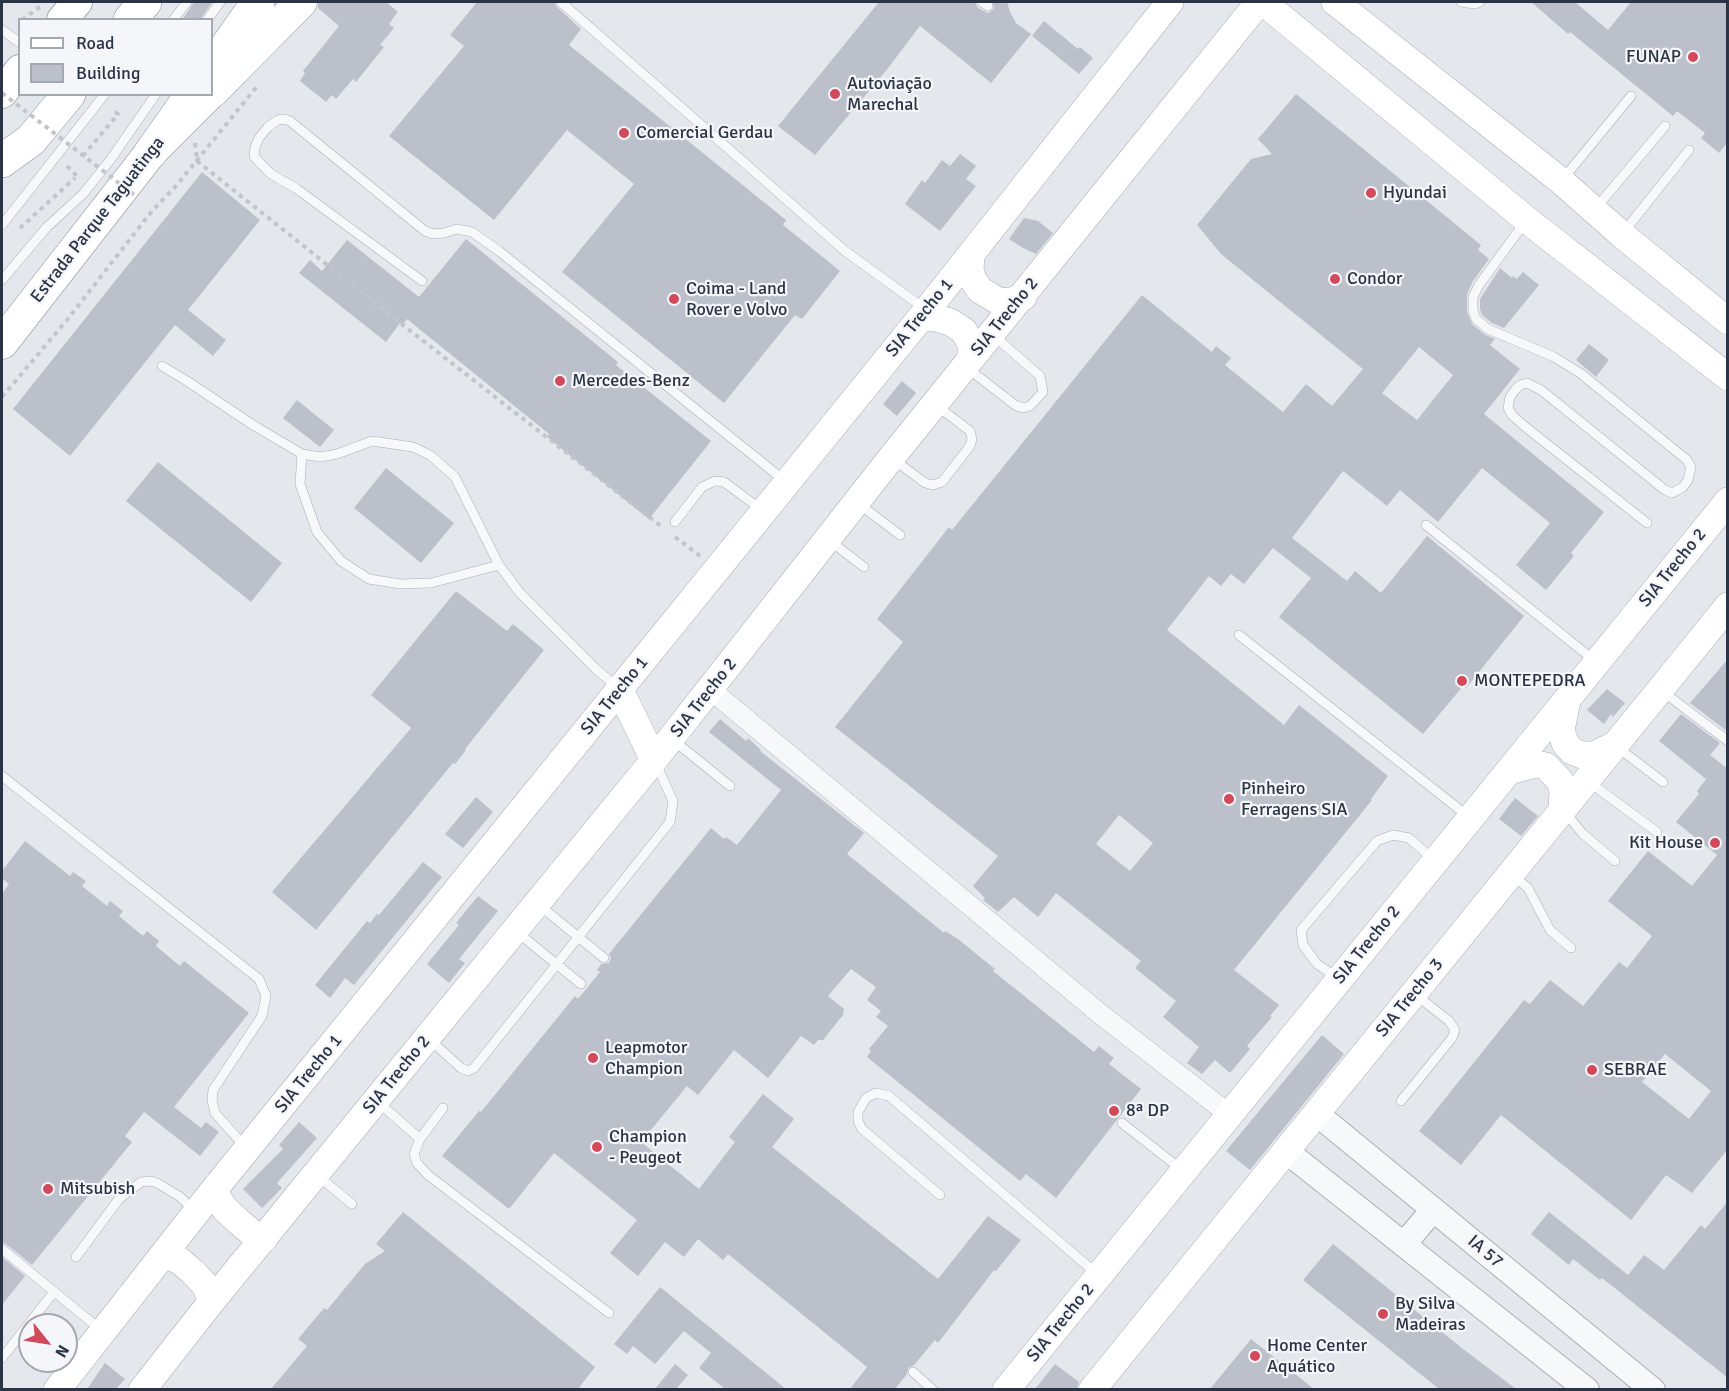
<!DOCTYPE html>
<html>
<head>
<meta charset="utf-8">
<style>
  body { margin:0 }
  #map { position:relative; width:1729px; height:1391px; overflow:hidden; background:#e4e7ec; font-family:Signika,sans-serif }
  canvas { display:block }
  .frame { position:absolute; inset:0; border:3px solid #2b3445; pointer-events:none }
  .legend { position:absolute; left:18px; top:18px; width:195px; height:78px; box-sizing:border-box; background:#f4f6f9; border:2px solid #a4a8b1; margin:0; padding:8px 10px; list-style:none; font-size:18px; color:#2b3445 }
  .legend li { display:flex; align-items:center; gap:12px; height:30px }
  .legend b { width:30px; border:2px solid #a4a8b1 }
  .north { position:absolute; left:18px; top:1313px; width:60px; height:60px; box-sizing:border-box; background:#f4f6f9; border:2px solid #a4a8b1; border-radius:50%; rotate:120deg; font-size:16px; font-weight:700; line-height:24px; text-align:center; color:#2b3445 }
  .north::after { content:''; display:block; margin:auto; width:21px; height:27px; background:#d1495b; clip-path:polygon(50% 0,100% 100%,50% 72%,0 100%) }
</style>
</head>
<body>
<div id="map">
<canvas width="1729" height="1391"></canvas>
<div class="frame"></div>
<ul class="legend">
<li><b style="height:8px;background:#fff"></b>Road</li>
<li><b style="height:16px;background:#bbc0ca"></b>Building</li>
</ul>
<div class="north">N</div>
</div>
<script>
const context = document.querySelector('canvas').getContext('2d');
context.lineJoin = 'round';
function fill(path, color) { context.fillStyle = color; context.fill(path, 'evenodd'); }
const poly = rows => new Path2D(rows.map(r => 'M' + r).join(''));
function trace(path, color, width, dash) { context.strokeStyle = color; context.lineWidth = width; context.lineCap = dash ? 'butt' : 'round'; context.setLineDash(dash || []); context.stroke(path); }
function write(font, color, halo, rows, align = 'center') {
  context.font = font + ' Signika,sans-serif'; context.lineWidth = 4.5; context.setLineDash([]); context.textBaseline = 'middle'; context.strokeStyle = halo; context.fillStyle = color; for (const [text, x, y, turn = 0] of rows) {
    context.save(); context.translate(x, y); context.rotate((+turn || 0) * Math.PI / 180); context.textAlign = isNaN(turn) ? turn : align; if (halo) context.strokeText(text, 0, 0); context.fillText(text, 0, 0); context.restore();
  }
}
fill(poly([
  [194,2,212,2,200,20,182,20],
  [318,2,386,2,397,11,397,13,389,24,394,28,380,45,384,47,356,82,353,79,336,99,332,95,326,102,300,81,305,73,303,71,339,26,318,8],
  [477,2,554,2,557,7,581,29,569,45,786,220,783,225,840,271,802,319,795,315,724,403,562,272,634,184,567,130,494,220,389,136,464,46,450,35],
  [879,2,975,2,978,8,988,13,994,9,993,2,1007,2,1010,12,1016,23,1031,34,991,83,920,26,885,72,815,155,778,126],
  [1531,2,1575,2,1608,30,1631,2,1728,2,1728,142,1719,153,1701,138,1705,133,1677,111,1673,116,1570,32,1568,34],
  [1044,21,1078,49,1080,47,1093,58,1079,74,1032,36],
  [1296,94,1481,245,1478,250,1489,259,1473,281,1467,294,1467,312,1472,324,1484,334,1495,339,1490,345,1520,369,1484,414,1604,512,1571,553,1574,556,1546,590,1516,565,1550,523,1482,468,1438,522,1400,490,1387,506,1343,471,1292,538,1347,581,1355,571,1381,593,1427,536,1524,616,1466,688,1463,686,1423,734,1279,617,1311,578,1273,548,1244,584,1231,574,1221,586,1209,576,1167,630,1284,725,1299,705,1388,776,1371,799,1372,800,1234,970,1279,1005,1270,1016,1272,1017,1247,1046,1250,1049,1230,1073,1215,1060,1202,1074,1187,1063,1199,1047,1163,1017,1176,1001,1135,968,1141,961,1056,893,1038,917,1014,897,998,912,983,900,985,898,973,886,998,856,835,727,903,642,877,619,949,527,952,530,1142,295,1212,352,1216,346,1231,358,1225,365,1283,412,1306,384,1332,406,1363,369,1221,254,1197,225,1251,159,1272,154,1258,139],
  [1419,347,1453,375,1417,420,1382,393],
  [1119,815,1153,843,1130,871,1096,844],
  [960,154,976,166,966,179,976,186,940,231,905,204,922,180,925,183,942,160,950,166],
  [202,172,260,220,188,310,226,340,213,356,175,325,70,456,13,409],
  [1024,218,1038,221,1053,233,1036,254,1023,248,1009,239],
  [466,239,618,362,616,365,711,441,649,519,547,437,549,434,407,319,402,325,400,323,386,342,299,273,310,260,322,271,347,240,419,297],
  [1500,268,1512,278,1513,276,1517,279,1523,272,1539,285,1504,328,1492,323,1482,315,1480,309,1480,299],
  [1589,344,1609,360,1596,377,1576,360],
  [902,381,916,393,897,416,883,404],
  [297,400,334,430,320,447,283,418],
  [158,462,282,563,251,602,126,501],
  [386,468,454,523,421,563,354,508],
  [456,591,507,631,513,624,544,650,465,749,466,750,455,764,453,763,316,930,272,892,411,728,371,695],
  [1728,659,1728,732,1690,703],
  [1607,689,1625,703,1613,717,1611,714,1604,724,1587,710],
  [1681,714,1720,743,1710,755,1728,769,1728,1149,1692,1193,1666,1175,1631,1220,1501,1115,1461,1165,1419,1131,1524,1000,1530,1004,1550,980,1583,1006,1619,962,1627,968,1652,936,1608,901,1648,851,1692,886,1717,855,1676,822,1699,794,1697,791,1706,779,1659,741],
  [1665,1054,1711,1091,1689,1119,1642,1082],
  [720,719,746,741,748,738,761,750,760,751,864,833,847,854,944,933,945,931,958,939,995,969,993,971,1094,1052,1099,1046,1114,1058,1109,1064,1141,1089,1056,1198,1026,1174,1020,1181,867,1057,871,1051,869,1049,888,1026,876,1017,881,1011,867,1000,876,987,851,969,828,996,844,1009,843,1015,823,1040,818,1040,814,1045,801,1036,768,1078,734,1050,698,1095,687,1086,641,1142,699,1189,735,1142,729,1137,763,1094,794,1119,772,1147,938,1279,988,1216,1021,1240,996,1271,994,1270,938,1343,935,1340,914,1365,908,1368,907,1374,895,1389,850,1389,867,1367,728,1254,723,1260,698,1239,684,1257,665,1242,638,1276,610,1253,637,1220,554,1153,509,1209,442,1156,479,1111,481,1112,575,996,578,999,600,972,597,970,601,964,609,963,611,958,609,954,711,828,724,839,726,837,737,845,781,790,709,732],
  [476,797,493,812,463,848,445,834],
  [1515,798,1538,816,1521,836,1499,819],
  [25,841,70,876,73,872,86,881,82,886,107,906,110,901,123,911,119,916,143,936,147,931,159,941,156,946,180,966,184,961,249,1013,174,1107,201,1128,206,1122,219,1132,200,1156,144,1112,125,1136,132,1142,32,1265,6,1244,2,1242,2,894,9,884,2,878,2,871],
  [423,862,442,877,354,985,345,978,330,998,315,985,367,921,370,923,377,914,379,915],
  [478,896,498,911,459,959,465,963,449,983,427,964,459,925,456,923],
  [1322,1035,1344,1054,1250,1170,1226,1151],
  [299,1122,317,1138,277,1183,282,1188,262,1208,243,1189,283,1149,279,1145],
  [1728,1201,1728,1378,1602,1278,1600,1280,1573,1259,1569,1265,1531,1234,1549,1212,1628,1275,1644,1255,1664,1270,1701,1225,1705,1229],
  [403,1212,595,1367,578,1389,271,1389,307,1346,298,1339,324,1308,327,1310,365,1264,385,1251,376,1244],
  [1333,1244,1463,1349,1516,1389,1439,1389,1303,1280],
  [2,1257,25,1276,2,1305],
  [660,1287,786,1389,725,1389,699,1368,711,1353,684,1331,655,1364,633,1346,627,1354,614,1344],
  [1251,1339,1314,1389,1210,1389],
  [105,1363,125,1379,116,1389,87,1389],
  [675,1364,688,1375,676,1389,655,1389],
  [1055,1364,1079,1382,1077,1389,1035,1389]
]), '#bbc0ca');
const service = poly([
  [561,2,845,251,925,309],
  [982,2,988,6],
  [1461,2,1475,4,1480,2],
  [173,20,187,2],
  [207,20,220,2],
  [2,30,20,43],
  [1563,179,1631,96],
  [1596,208,1665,126],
  [1525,222,1479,285,1473,297,1473,310,1476,319,1488,329,1554,357,1580,373,1687,460,1691,467,1688,480,1683,487,1676,491,1672,493,1665,490,1541,390,1527,383,1520,385,1515,390,1510,397,1508,408,1512,415,1523,425,1647,523],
  [2,225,105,94],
  [1623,233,1689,150],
  [2,280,47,227,83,194,111,159,156,94],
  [422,281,297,189,271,174,260,163,254,156,255,147,259,138,268,127,278,120,284,119,290,121,425,231,433,234,444,233,457,229,472,232,499,251,785,481],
  [162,366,187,381,253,425,302,454,320,457,337,454,372,441,413,447,430,455,455,477,499,565,520,593,597,670,619,688],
  [966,367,1015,405,1023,408,1030,406,1043,392,1040,376,993,335],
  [302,454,300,484,317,532,341,561,369,579,400,584,431,583,499,565],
  [893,459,925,483,933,485,942,482,970,446,972,439,970,431,937,406],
  [859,504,900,535],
  [675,522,702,487,715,481,724,482,762,510],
  [1426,525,1595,661],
  [830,541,864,567],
  [1239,635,1469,817],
  [1662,691,1728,741],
  [673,740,730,786],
  [1617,747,1663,782],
  [2,776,259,979,266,996,262,1016,213,1090,212,1100,215,1113,246,1148],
  [1589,782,1657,832],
  [1564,811,1582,833,1615,861],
  [1512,875,1528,888,1550,930,1571,948],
  [539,905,604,958],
  [517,932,581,984],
  [1338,978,1317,964,1303,945,1301,930,1377,841,1393,835,1409,838,1434,860],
  [429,1039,461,1068,468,1071,474,1068,670,822,673,801,656,764],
  [1401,1101,1452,1038,1455,1030,1449,1021,1416,995],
  [378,1102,420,1139],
  [443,1108,420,1139,414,1154,417,1163,428,1175,609,1313],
  [1122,1123,1182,1170],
  [318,1176,352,1204],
  [940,1195,862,1129,858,1121,858,1112,866,1098,876,1093,889,1096,1097,1274],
  [2,1249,101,1330],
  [76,1257,119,1199,141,1182,151,1181,157,1183,179,1196,195,1211],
  [2,1358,54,1292],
  [913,1372,933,1390]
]);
const minor = poly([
  [711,690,1099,1013,1230,1115]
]);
const tertiary = poly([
  [1317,1114,1653,1390],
  [1286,1151,1587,1390],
  [1404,1244,1433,1210]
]);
const secondary = poly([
  [1263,2,1527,220,1728,377],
  [1335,2,1561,181,1621,234,1728,321],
  [971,255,970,269,973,280,980,290,1000,302,1011,301,1023,297],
  [920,319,933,317,950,322,964,331,971,344,971,359],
  [620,690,654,760],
  [1567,700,1561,730,1565,743,1572,751,1582,755,1594,755,1615,745],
  [1509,771,1535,764,1546,766,1560,781,1563,791,1562,810],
  [213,1191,225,1209,238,1221,252,1233,264,1239],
  [165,1254,180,1261,193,1272,205,1285,212,1301],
  [57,1390,213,1191,927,310,1170,2],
  [142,1390,212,1301,654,760,891,458,1259,2],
  [1006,1390,1728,501],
  [1092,1390,1728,606]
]);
const primary = poly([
  [62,20,77,2],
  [2,93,20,70]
]);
const trunk = poly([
  [212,92,301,2],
  [2,343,151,152,209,94]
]);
const motorway = poly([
  [130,20,145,2],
  [212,67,258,2],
  [151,152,192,94],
  [2,161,31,140,69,94]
]);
trace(service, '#a9aeb7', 10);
trace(minor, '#a9aeb7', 21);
trace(tertiary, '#a9aeb7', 26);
trace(secondary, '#a9aeb7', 28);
trace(primary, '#a3abb8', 32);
trace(trunk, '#8b94a3', 33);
trace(motorway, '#8b94a3', 34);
trace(poly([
  [22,20,41,6],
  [195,143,197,161,399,322,662,527],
  [83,156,118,114,111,109],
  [67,166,77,176],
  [20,228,75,178],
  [2,397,67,320,152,211,176,186,259,84],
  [675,537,700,556]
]), '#c2c5cb', 4, [4.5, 4.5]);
trace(service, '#f7f8fa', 9);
trace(minor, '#f7f8fa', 20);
trace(tertiary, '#f7f8fa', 24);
trace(secondary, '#fff', 27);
trace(primary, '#fff', 30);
trace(trunk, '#fff', 32);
trace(motorway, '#fff', 33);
trace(poly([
  [2,93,137,197]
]), '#c2c5cb', 4, [4.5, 4.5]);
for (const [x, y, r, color] of [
  [1693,57,6,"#d1495b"],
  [835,94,6,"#d1495b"],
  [624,133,6,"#d1495b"],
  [1371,193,6,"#d1495b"],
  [1335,279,6,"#d1495b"],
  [674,299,6,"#d1495b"],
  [560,381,6,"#d1495b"],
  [1462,681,6,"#d1495b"],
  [1229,799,6,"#d1495b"],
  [1715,843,6,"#d1495b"],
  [593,1058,6,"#d1495b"],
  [1592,1070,6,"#d1495b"],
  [1114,1111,6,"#d1495b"],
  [597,1147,6,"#d1495b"],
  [48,1189,6,"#d1495b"],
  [1383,1314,6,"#d1495b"],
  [1255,1356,6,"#d1495b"]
]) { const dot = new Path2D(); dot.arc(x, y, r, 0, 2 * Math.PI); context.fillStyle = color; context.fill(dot); trace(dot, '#f4f6f9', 2); }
write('18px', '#2b3445', '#f4f6f9', [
  ["FUNAP",1681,57,"right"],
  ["Autoviação",847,84],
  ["Marechal",847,105],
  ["Comercial Gerdau",636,133],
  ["Hyundai",1383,193],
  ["Condor",1347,279],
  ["Coima - Land",686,289],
  ["Rover e Volvo",686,310],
  ["Mercedes-Benz",572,381],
  ["MONTEPEDRA",1474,681],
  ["Pinheiro",1241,789],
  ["Ferragens SIA",1241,810],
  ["Kit House",1703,843,"right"],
  ["Leapmotor",605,1048],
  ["Champion",605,1069],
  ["SEBRAE",1604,1070],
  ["8ª DP",1126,1111],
  ["Champion",609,1137],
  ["- Peugeot",609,1158],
  ["Mitsubish",60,1189],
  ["By Silva",1395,1304],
  ["Madeiras",1395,1325],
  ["Home Center",1267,1346],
  ["Aquático",1267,1367]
], 'left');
write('18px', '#2b3445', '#f4f6f9', [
  ["Estrada Parque Taguatinga",98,220,-52],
  ["SIA Trecho 2",1005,317,-51],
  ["SIA Trecho 1",920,318,-51],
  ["SIA Trecho 2",1673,568,-51],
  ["SIA Trecho 1",615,696,-51],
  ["SIA Trecho 2",704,698,-52],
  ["SIA Trecho 2",1367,945,-51],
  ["SIA Trecho 3",1410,998,-51],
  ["SIA Trecho 1",309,1074,-51],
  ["SIA Trecho 2",397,1075,-51],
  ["IA 57",1485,1252,40],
  ["SIA Trecho 2",1061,1323,-51]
]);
</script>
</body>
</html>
